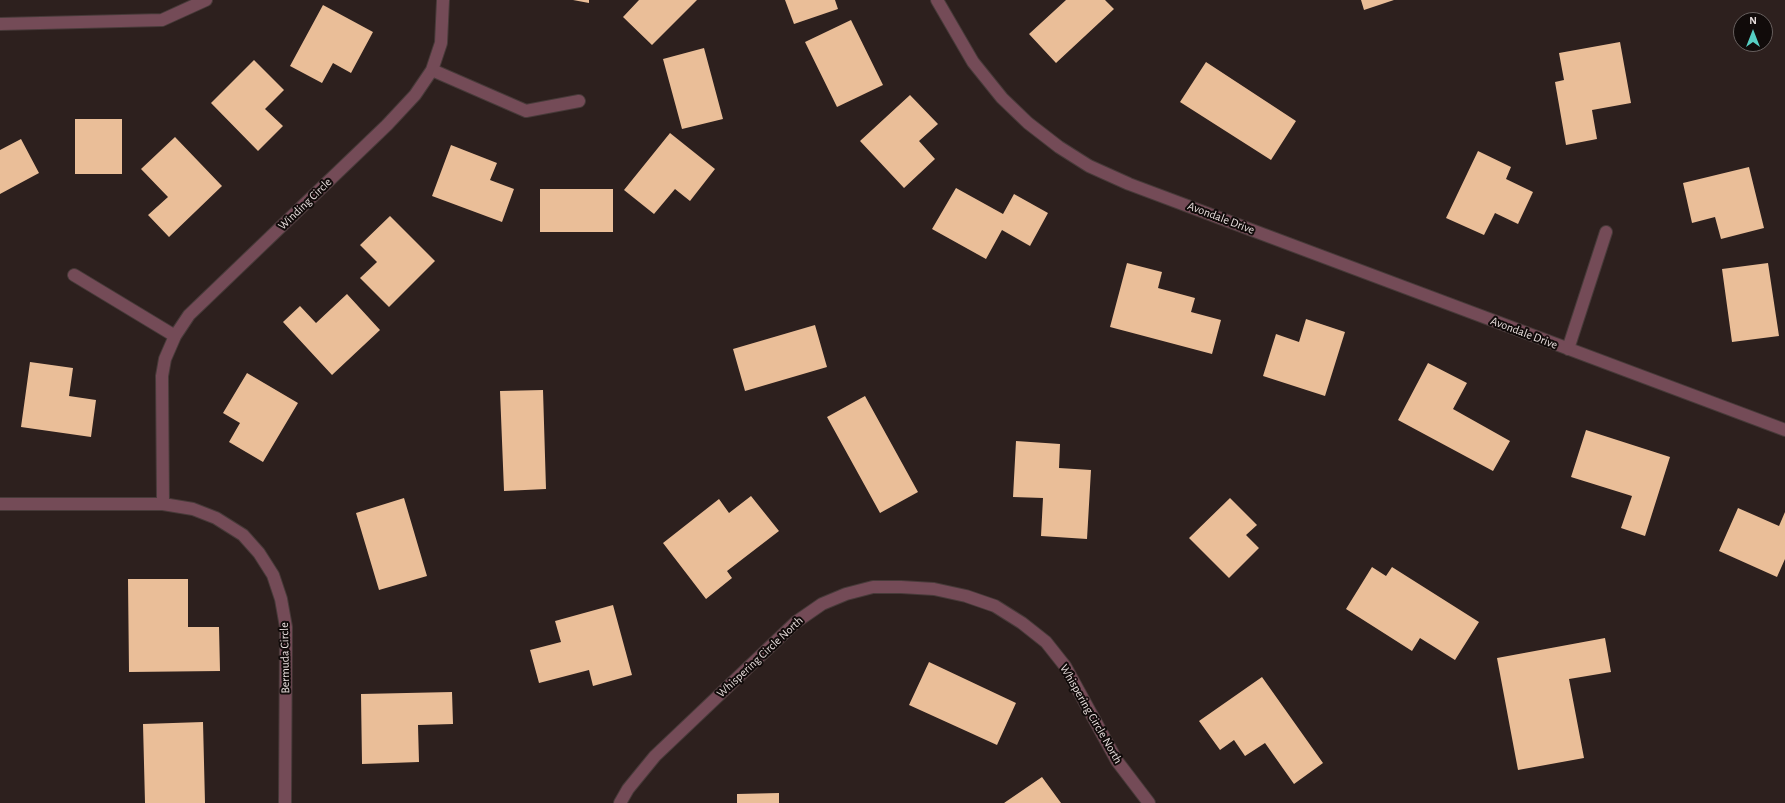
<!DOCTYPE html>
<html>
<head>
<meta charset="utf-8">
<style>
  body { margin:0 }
  #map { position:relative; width:1785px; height:803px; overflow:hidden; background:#2d201e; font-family:"Alegreya Sans",sans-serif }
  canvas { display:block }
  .north { position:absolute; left:1733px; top:12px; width:40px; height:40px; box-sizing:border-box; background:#110b0a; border:1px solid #675f5e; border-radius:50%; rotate:0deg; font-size:11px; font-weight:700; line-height:16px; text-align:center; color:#e7dddc }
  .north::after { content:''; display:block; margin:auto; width:14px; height:18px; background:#56cec3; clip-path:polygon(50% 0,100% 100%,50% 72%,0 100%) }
</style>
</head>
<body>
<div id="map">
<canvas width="1785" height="803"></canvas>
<div class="north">N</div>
</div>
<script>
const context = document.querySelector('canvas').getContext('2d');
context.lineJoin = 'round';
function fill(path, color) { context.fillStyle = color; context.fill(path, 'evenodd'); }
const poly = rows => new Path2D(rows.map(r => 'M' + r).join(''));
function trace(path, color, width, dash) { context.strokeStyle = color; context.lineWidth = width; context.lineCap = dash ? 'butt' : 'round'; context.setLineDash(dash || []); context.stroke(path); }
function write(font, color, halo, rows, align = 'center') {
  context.font = font + ' "Alegreya Sans",sans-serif'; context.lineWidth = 4; context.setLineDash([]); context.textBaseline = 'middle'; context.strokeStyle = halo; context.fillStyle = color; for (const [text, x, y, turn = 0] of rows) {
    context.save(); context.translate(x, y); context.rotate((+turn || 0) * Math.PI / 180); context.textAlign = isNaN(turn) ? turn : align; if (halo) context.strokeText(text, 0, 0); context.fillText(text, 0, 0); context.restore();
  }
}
fill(poly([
  [573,0,589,0,589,3],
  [639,0,697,0,652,45,623,17],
  [785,0,835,0,838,9,794,24],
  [1066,0,1105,0,1114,9,1056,63,1029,34],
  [1361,0,1394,0,1364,10],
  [323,5,373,32,351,73,333,63,322,83,290,66],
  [851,20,883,85,837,107,805,42],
  [1620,42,1631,103,1592,110,1597,139,1566,145,1555,82,1564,80,1559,53],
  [704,48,723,119,682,129,663,59],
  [254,60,284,90,265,109,283,126,258,151,211,103],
  [1206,62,1296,121,1271,160,1180,102],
  [910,95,938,124,919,141,935,159,904,188,860,141],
  [75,119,122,119,122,174,75,174],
  [670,133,715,169,690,201,675,189,654,214,624,190],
  [175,137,222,186,169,237,148,215,168,197,141,169],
  [21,139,39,173,0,194,0,150],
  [451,145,497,163,490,180,514,189,502,222,432,196],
  [1478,151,1511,167,1506,179,1533,192,1518,224,1495,213,1484,235,1446,218],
  [1749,167,1764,228,1721,239,1715,217,1692,223,1683,183],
  [956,188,1003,214,1014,194,1048,213,1030,246,1002,230,986,259,932,229],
  [540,189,613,189,613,232,540,232],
  [390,216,435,261,389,307,360,278,377,262,360,245],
  [1127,263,1162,272,1158,288,1195,298,1191,312,1221,320,1212,354,1110,327],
  [1768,263,1779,336,1732,342,1722,269],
  [347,294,380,330,332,375,283,322,300,306,316,323],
  [1306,319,1345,332,1325,396,1263,376,1276,334,1299,342],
  [815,325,827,367,745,391,733,349],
  [30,362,73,368,69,396,96,400,91,437,21,427],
  [1428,363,1467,383,1453,409,1510,441,1493,471,1398,420],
  [247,373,298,403,263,462,229,442,240,423,223,413],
  [543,390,546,489,504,491,500,391],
  [865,396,918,492,880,513,827,417],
  [1586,430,1670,457,1645,536,1621,528,1632,496,1571,477],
  [1016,441,1060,444,1059,468,1091,470,1087,539,1041,536,1043,498,1013,497],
  [751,496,779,531,727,571,732,578,706,599,663,543,719,499,729,513],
  [404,498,427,576,379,590,356,513],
  [1230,498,1257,525,1246,535,1259,548,1229,578,1189,538],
  [1738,508,1779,526,1785,512,1785,559,1777,577,1719,551],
  [1372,567,1386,576,1392,567,1479,622,1455,660,1420,638,1412,651,1346,609],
  [128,579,188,579,188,627,219,627,220,671,129,672],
  [613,605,632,675,593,686,589,670,539,683,530,650,561,642,555,621],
  [1605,638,1611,672,1569,679,1584,758,1518,770,1497,658],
  [929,662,1016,703,997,745,909,705],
  [1262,677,1323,763,1294,784,1265,743,1245,756,1234,740,1220,750,1199,721],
  [452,692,453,724,418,725,419,762,362,764,361,694],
  [203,722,205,803,145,803,143,724],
  [1042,777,1061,803,1004,803],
  [779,793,779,803,737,803,737,794]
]), '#eabe98');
const minor = poly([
  [937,0,973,62,1002,98,1028,123,1059,147,1089,166,1129,184,1785,430],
  [0,24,162,20,206,0],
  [432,70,526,111,579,101],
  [74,275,175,336],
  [1568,349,1606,232],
  [0,504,163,504,193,509,216,518,243,535,259,553,273,575,281,599,286,627,285,803],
  [163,504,162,376,165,359,175,336,189,315,387,125,415,95,432,70,441,43,443,0],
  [620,803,628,789,655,756,796,622,822,604,846,594,873,587,901,587,934,589,966,596,995,606,1022,623,1046,642,1065,666,1117,761,1149,803]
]);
trace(minor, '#473a39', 14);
trace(minor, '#744b57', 12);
write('12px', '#e7dddc', '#110b0a', [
  ["Winding Circle",305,204,-44],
  ["Avondale Drive",1221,218,21],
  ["Avondale Drive",1524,333,21],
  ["Whispering Circle North",760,657,-43],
  ["Bermuda Circle",285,658,-91],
  ["Whispering Circle North",1091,714,60]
]);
</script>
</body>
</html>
